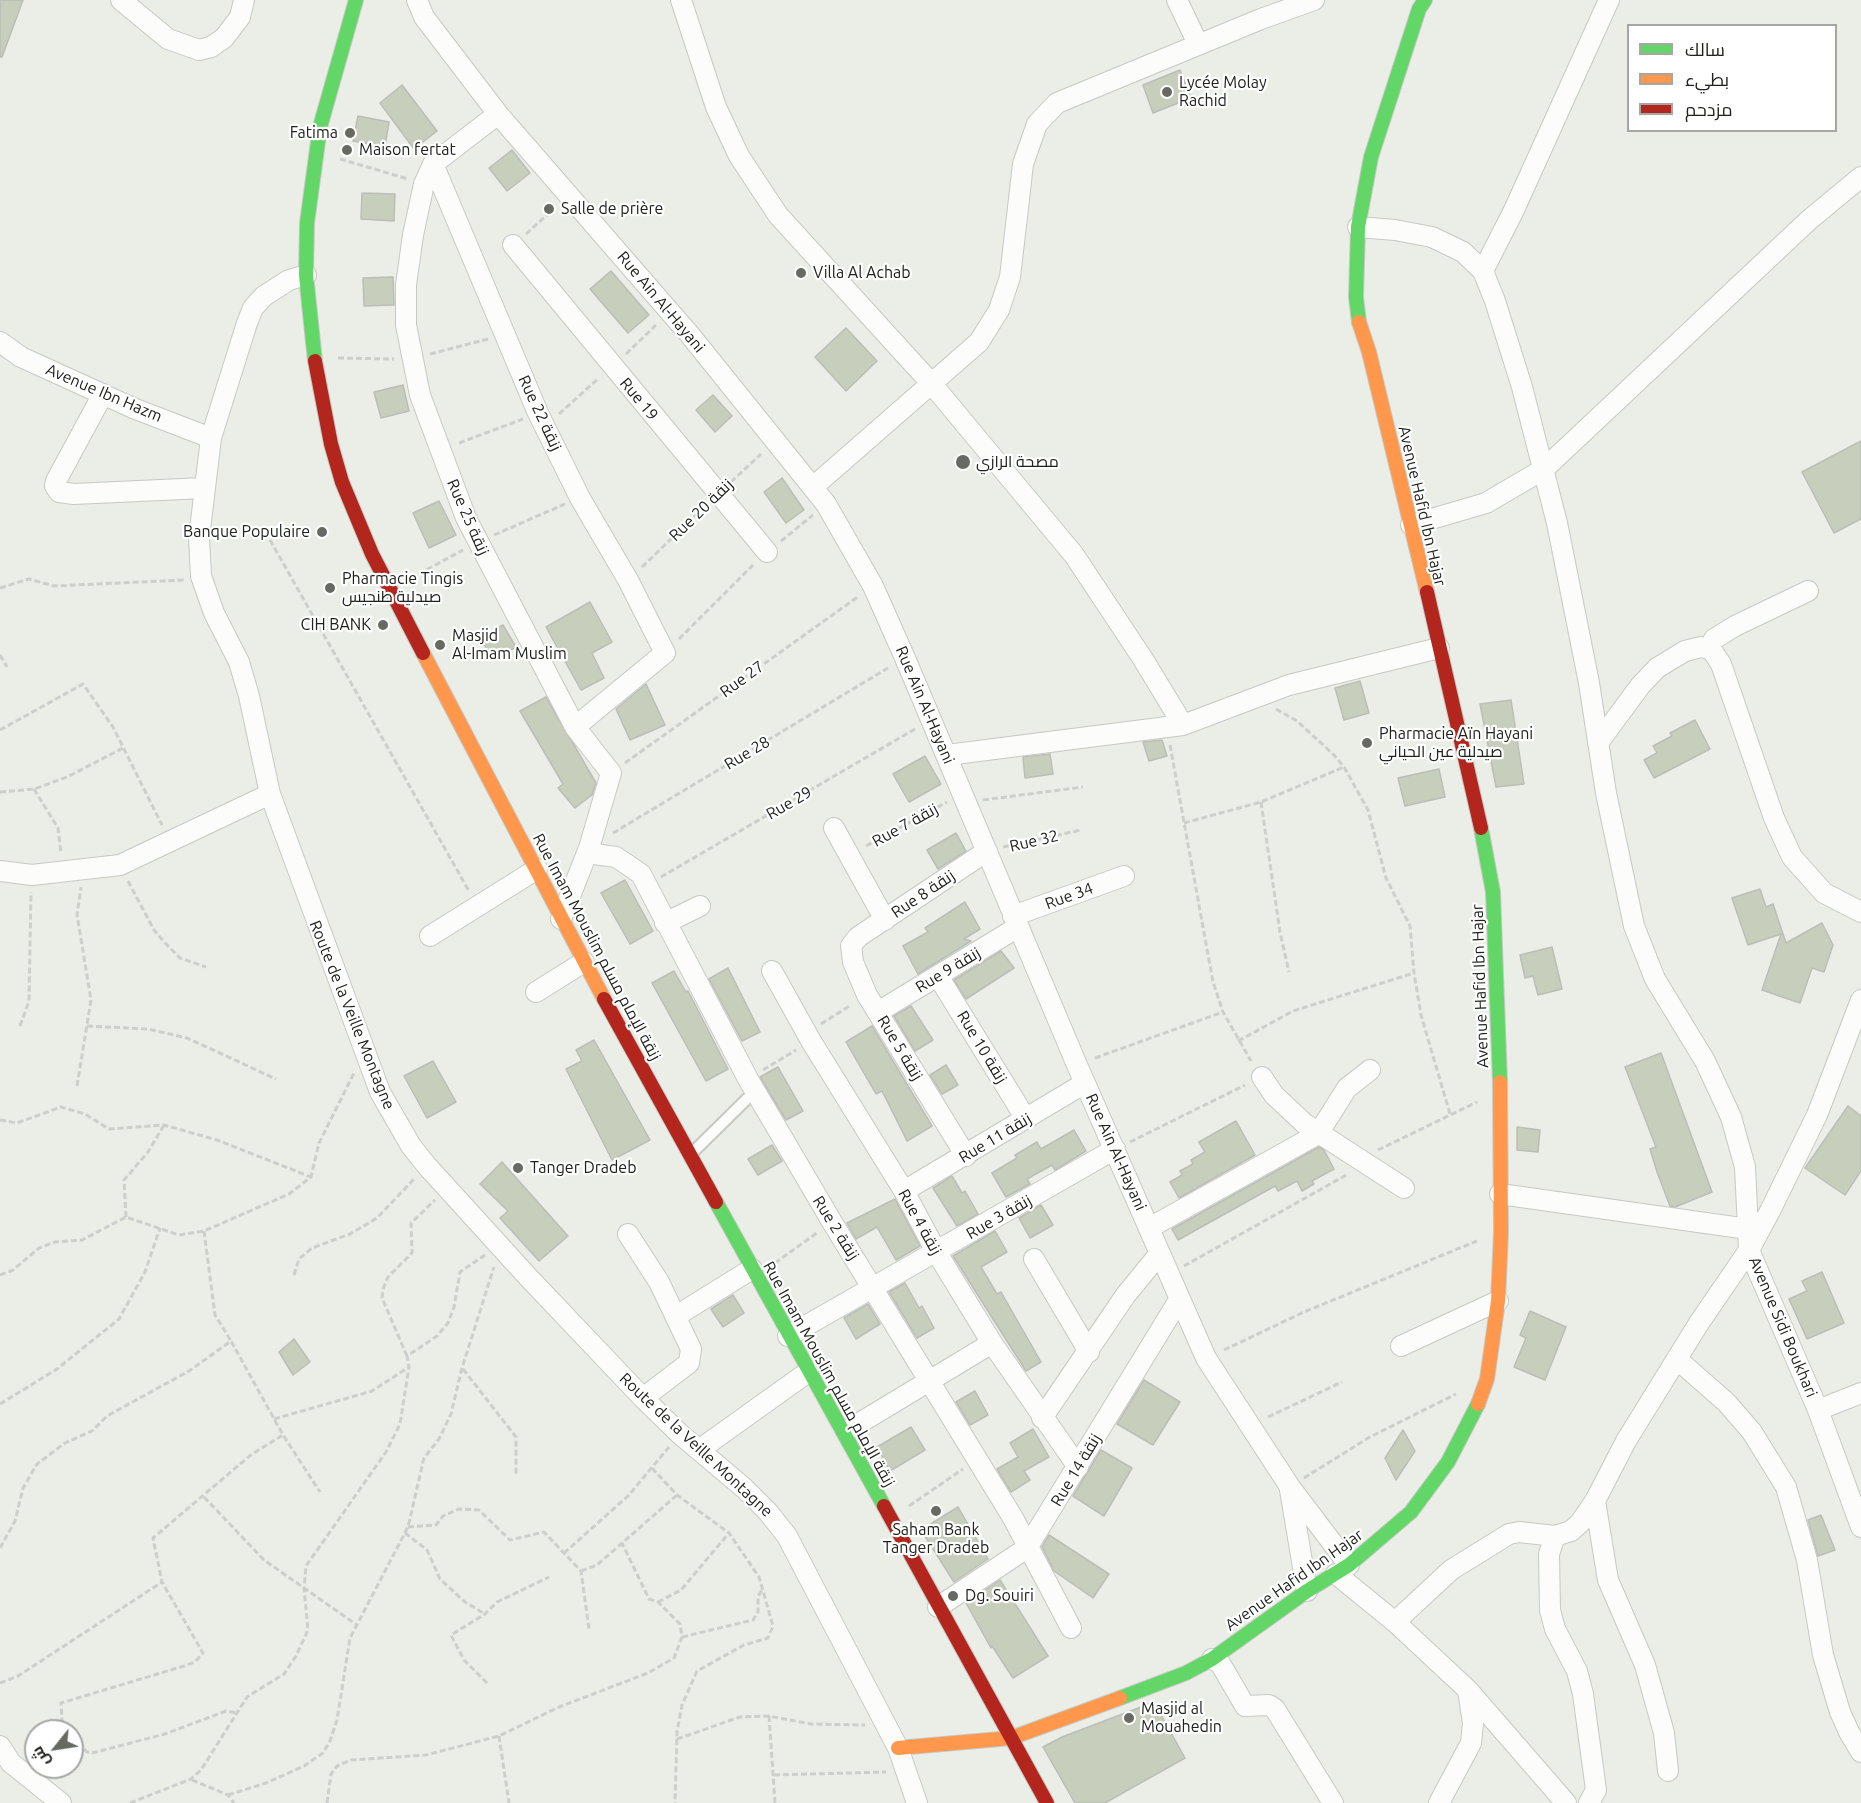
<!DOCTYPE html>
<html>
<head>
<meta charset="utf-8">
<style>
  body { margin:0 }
  #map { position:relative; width:1861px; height:1803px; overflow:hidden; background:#eaeee6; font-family:Ubuntu,Cairo,sans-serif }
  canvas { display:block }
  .legend { position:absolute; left:1627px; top:24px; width:210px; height:108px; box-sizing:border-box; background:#fff; border:2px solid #a6a7a5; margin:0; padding:8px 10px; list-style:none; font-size:18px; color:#20221d }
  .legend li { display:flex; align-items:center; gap:12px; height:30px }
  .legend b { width:30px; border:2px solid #a6a7a5 }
  .north { position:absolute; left:24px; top:1719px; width:60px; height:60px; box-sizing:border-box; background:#fff; border:2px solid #a6a7a5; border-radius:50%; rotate:240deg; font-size:16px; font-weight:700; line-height:24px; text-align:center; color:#20221d }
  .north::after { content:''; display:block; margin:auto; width:21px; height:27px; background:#676963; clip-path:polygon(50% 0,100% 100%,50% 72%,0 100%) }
</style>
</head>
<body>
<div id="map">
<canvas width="1861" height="1803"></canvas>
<ul class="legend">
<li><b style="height:8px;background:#63d668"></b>سالك</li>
<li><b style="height:8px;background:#ff974d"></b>بطيء</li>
<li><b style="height:8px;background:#b3261e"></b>مزدحم</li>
</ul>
<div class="north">ش</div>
</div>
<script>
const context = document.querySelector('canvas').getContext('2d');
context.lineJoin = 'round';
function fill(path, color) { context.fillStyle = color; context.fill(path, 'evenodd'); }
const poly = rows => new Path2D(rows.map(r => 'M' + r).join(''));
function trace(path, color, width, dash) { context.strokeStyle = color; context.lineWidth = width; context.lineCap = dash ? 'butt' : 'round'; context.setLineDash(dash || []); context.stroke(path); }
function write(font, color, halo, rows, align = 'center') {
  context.font = font + ' Ubuntu,Cairo,sans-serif'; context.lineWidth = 4.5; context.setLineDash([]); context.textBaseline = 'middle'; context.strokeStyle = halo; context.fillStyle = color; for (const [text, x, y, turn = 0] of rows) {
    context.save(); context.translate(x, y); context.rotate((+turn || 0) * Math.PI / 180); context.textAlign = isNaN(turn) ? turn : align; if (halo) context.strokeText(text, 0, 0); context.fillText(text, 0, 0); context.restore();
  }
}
const building = poly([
  [0,0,23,0,2,57,0,57,0,0],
  [1180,70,1191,98,1153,113,1143,85,1180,70],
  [402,85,437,131,414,149,380,103,402,85],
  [358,116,389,122,385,147,353,141,358,116],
  [512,150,530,173,507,191,489,168,512,150],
  [362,193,395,194,394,221,361,219,362,193],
  [611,271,649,315,628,333,590,289,611,271],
  [393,277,394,305,364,306,363,278,393,277],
  [846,328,877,361,846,391,815,357,846,328],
  [403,385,409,411,381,418,374,392,403,385],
  [713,395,732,416,715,432,696,410,713,395],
  [1861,441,1861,519,1834,533,1802,472,1861,441],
  [782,478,804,510,786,523,764,492,782,478],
  [439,501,456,535,429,548,413,513,439,501],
  [590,602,612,642,592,653,604,678,581,690,546,627,590,602],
  [503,625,516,647,493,660,480,638,503,625],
  [1360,681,1369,713,1344,720,1335,688,1360,681],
  [646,684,665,725,630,740,616,709,646,684],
  [546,697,596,783,592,795,575,808,558,788,563,784,520,711,546,697],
  [1511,700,1524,784,1496,787,1480,704,1511,700],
  [1695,720,1710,749,1654,778,1644,760,1657,753,1653,746,1672,736,1670,733,1695,720],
  [1162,740,1167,756,1149,761,1143,742,1162,740],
  [1050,754,1053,774,1025,778,1023,757,1050,754],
  [925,756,941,784,909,802,893,774,925,756],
  [1439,769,1445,797,1405,806,1398,778,1439,769],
  [956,833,966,851,938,869,927,850,956,833],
  [625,880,653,931,630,944,601,893,625,880],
  [1760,889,1766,907,1773,904,1786,943,1822,923,1833,945,1824,972,1812,968,1800,1003,1762,990,1781,934,1748,945,1732,898,1760,889],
  [965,902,980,929,964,939,971,941,918,974,903,946,928,932,925,928,965,902],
  [1552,947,1562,989,1538,995,1533,976,1525,978,1520,955,1552,947],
  [1001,951,1014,968,966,999,954,980,1001,951],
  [728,968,760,1032,742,1041,709,979,728,968],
  [674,971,686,992,688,991,728,1069,706,1081,652,983,674,971],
  [911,1006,933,1040,915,1051,894,1016,911,1006],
  [872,1026,932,1126,907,1141,882,1091,876,1094,846,1042,872,1026],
  [594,1040,650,1140,612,1160,566,1069,582,1061,576,1050,594,1040],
  [1661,1053,1712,1192,1675,1207,1670,1206,1657,1172,1650,1149,1656,1147,1625,1067,1661,1053],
  [433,1061,456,1102,427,1118,404,1076,433,1061],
  [946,1065,958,1085,942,1094,930,1075,946,1065],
  [778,1067,803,1111,786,1120,760,1077,778,1067],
  [1848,1106,1861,1116,1861,1171,1845,1195,1805,1168,1848,1106],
  [1236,1121,1255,1155,1179,1198,1170,1182,1182,1175,1180,1171,1193,1164,1191,1160,1205,1152,1199,1142,1236,1121],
  [1517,1127,1540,1130,1538,1152,1517,1150,1517,1127],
  [1074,1130,1086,1151,1055,1170,1052,1165,1027,1179,1030,1184,1006,1197,992,1173,1017,1158,1015,1155,1037,1142,1041,1149,1074,1130],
  [772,1145,782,1161,758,1175,748,1159,772,1145],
  [1319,1147,1324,1150,1334,1169,1312,1181,1314,1184,1302,1191,1297,1181,1278,1191,1275,1186,1178,1240,1172,1229,1319,1147],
  [502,1162,568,1236,539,1261,500,1218,508,1211,480,1184,502,1162],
  [952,1176,962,1193,965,1191,978,1214,957,1226,933,1188,952,1176],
  [895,1199,920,1246,896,1260,877,1227,856,1239,847,1223,895,1199],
  [1041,1205,1053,1225,1030,1238,1019,1218,1041,1205],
  [995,1231,1007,1252,981,1267,997,1294,1001,1292,1041,1362,1026,1371,953,1256,995,1231],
  [1822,1272,1844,1323,1807,1339,1789,1299,1807,1291,1802,1281,1822,1272],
  [905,1283,919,1308,922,1306,934,1328,917,1338,889,1292,905,1283],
  [733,1295,744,1313,723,1327,711,1309,733,1295],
  [868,1304,880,1324,856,1339,844,1318,868,1304],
  [1530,1311,1566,1327,1545,1380,1514,1367,1526,1338,1520,1335,1530,1311],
  [294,1339,310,1362,293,1375,279,1352,294,1339],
  [1144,1380,1180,1402,1153,1445,1117,1424,1144,1380],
  [975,1391,988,1415,970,1425,956,1402,975,1391],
  [911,1427,925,1450,890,1471,877,1447,911,1427],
  [1033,1429,1049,1457,1024,1471,1030,1480,1011,1492,997,1469,1018,1457,1010,1443,1033,1429],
  [1403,1430,1415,1451,1396,1480,1385,1458,1403,1430],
  [1101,1450,1132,1468,1104,1516,1073,1496,1101,1450],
  [958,1507,988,1559,954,1582,921,1530,958,1507],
  [1821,1515,1835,1550,1818,1556,1808,1520,1821,1515],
  [1049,1535,1109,1574,1093,1598,1054,1571,1042,1547,1049,1535],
  [1000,1580,1048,1656,1013,1678,992,1646,991,1648,966,1603,1000,1580],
  [1154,1702,1185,1758,1105,1803,1075,1803,1043,1747,1062,1737,1154,1702]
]);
fill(building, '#c7cfbc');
trace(building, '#bbbeb8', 1.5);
const lane = poly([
  [691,1154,755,1091]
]);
const street = poly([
  [121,0,168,39,199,50,211,47,224,38,240,17,244,0],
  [417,0,424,17,498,114,690,335,826,504,873,586,905,658,1077,1065,1206,1358,1290,1487,1349,1565],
  [681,0,716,107,739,156,778,215,931,383,1074,555,1143,659,1183,725],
  [1177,0,1198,44],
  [498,114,433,164,424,184,413,235,406,285,406,325,420,395,466,518,575,727,611,773,589,848,561,919],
  [433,164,538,413,580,498,628,580,665,653,575,727],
  [1358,227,1395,230,1432,237,1463,252,1483,271,1495,301,1522,387,1557,523,1589,683,1606,793,1634,926,1655,979,1705,1061,1731,1117,1745,1167,1749,1250,1818,1410,1861,1527],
  [513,245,767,552],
  [1483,271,1514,210,1609,0],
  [306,275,289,280,264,296,253,308,247,323,211,438,199,538,201,576,214,613,239,662,249,696,270,794,380,1092,411,1146,427,1166,528,1277,643,1398,680,1434,744,1488,768,1512,787,1536,898,1748,917,1803],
  [0,342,21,357,133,408,211,438],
  [103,394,56,481,55,486,59,492,74,494,204,488],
  [813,487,979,342,999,310,1010,277,1023,164,1037,124,1057,103,1261,19,1314,0],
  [1411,525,1486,503,1544,469,1809,220,1861,177],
  [1709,648,1714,639,1735,626,1808,591],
  [1598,743,1640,686,1657,668,1685,651,1701,647,1711,649,1721,664,1774,818,1792,857,1824,893,1861,912],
  [947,755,1183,725,1289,685,1439,648],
  [834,828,885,920],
  [587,853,616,857,641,874,748,1079,832,1222,1013,1518,1071,1628],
  [0,871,32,875,120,865,270,794],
  [1013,916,1124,876],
  [665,923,700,906],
  [430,936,537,869],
  [772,971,811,1041,904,1191,937,1253,992,1343,1078,1467],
  [938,976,1026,1119],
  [536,992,584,962],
  [878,1012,1018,927],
  [1262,1077,1274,1095,1305,1124,1404,1188],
  [966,1156,867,995,853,962,851,946,858,937,987,851],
  [904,1191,1085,1083],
  [1500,1194,1748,1229],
  [1149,1228,1318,1134,1347,1088,1370,1070],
  [628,1234,659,1282,691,1349,689,1363,643,1398],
  [1034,1259,1089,1352],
  [676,1316,752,1269],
  [788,1336,1115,1149],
  [1401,1346,1498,1301],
  [1678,1360,1727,1403,1752,1432,1786,1487,1807,1560,1823,1655,1840,1712,1849,1732,1861,1752],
  [1818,1410,1861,1393],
  [1042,1418,1125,1296,1160,1253],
  [853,1427,992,1343],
  [699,1450,808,1372],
  [1290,1490,1307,1591],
  [1595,1501,1608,1580,1645,1665,1664,1733,1668,1771],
  [1555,1536,1549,1554,1550,1610,1555,1629,1577,1671,1583,1694,1596,1790,1589,1803],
  [1336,1574,1395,1622,1468,1690,1473,1723,1471,1743,1439,1803],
  [938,1607,1027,1548,1179,1300],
  [1395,1622,1451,1570,1509,1534,1519,1532,1555,1536,1571,1531,1580,1523,1595,1501,1626,1441,1699,1323,1749,1250,1770,1211,1817,1115,1861,1000],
  [1212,1659,1220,1663,1245,1706,1269,1705,1275,1709,1333,1803],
  [1468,1690,1566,1803],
  [0,1746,11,1763,61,1803]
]);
const fast = poly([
  [1359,322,1356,297,1358,227,1371,157,1419,9,1425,0],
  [315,361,306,275,307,223,320,127,356,0],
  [1481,828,1493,892,1500,1082],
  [716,1202,884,1506],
  [1120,1698,1186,1673,1212,1659,1307,1591,1349,1565,1411,1512,1448,1462,1478,1404]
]);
const slow = poly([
  [1359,322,1369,352,1427,592],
  [423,653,604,999],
  [1478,1404,1487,1379,1498,1301,1501,1232,1500,1082],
  [898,1748,1011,1738,1120,1698]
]);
const jam = poly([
  [315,361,331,444,342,482,372,554,423,653],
  [1427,592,1481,828],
  [604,999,716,1202],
  [884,1506,1047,1803]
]);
trace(lane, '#c7c9c4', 14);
trace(street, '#c7c9c4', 22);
trace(fast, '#c7c9c4', 16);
trace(slow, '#c7c9c4', 16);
trace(jam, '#c7c9c4', 16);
trace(poly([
  [340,159,408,179],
  [526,234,555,208],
  [430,354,488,339],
  [626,354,656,325],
  [338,358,394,359],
  [559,414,599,378],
  [459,443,523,419],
  [731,482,761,454],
  [494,535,565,504],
  [270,540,469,891],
  [781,541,813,515],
  [642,567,706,505],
  [411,578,463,550],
  [0,588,29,579,54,586,184,580],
  [679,639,753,565],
  [0,655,7,667],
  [1276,709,1297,721,1333,754,1344,767,1368,810,1386,878,1410,926,1414,973,1421,1015,1450,1114],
  [0,730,83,684,113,727,162,825],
  [1170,745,1213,982,1223,1012,1251,1061],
  [625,763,859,596],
  [34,789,58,828,61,853],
  [0,792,34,789,67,777,123,748],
  [983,800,1083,787],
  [1261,802,1280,932,1289,972],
  [1184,823,1261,802,1344,767],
  [613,833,888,668],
  [866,846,947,802],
  [1003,847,1081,830],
  [661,877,915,729],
  [128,881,154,930,165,943,180,958,206,967],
  [821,1024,851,1005],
  [20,1026,29,1001,31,892],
  [87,1026,148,1029,187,1038,276,1079],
  [1238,1041,1293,1011,1414,973],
  [1095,1058,1223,1012],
  [763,1070,796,1050],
  [77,1086,91,1000,77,915,81,887],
  [0,1120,17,1123,61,1107,85,1114,109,1129,164,1125,217,1140,311,1177],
  [1130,1142,1245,1085],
  [1378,1150,1477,1102],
  [126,1217,124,1180,148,1152,164,1125],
  [204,1231,215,1315,231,1341],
  [775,1263,818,1232],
  [1184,1266,1348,1174],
  [0,1275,13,1270,39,1248,55,1242,82,1240,126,1217,179,1235,204,1231,289,1194,311,1177,319,1143,354,1073],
  [294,1275,299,1259,312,1248,350,1234,377,1218,415,1178],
  [1224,1350,1304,1312,1477,1241],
  [407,1356,382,1298,383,1289,388,1277,412,1253,411,1223,435,1200],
  [463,1369,516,1437,516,1475],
  [0,1404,57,1369,119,1319,145,1272,160,1228],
  [1268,1417,1342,1382],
  [274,1419,372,1391,409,1367],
  [652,1468,677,1495,729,1533,759,1577,773,1626,768,1638,744,1645,697,1671,682,1705,677,1732,675,1803],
  [1304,1478,1370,1437,1456,1394],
  [204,1497,264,1560,357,1625],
  [909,1506,963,1469],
  [408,1527,436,1525,443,1516,459,1509,479,1510,510,1540,544,1532,581,1571,589,1629],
  [405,1533,427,1550,440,1579,465,1602,485,1614],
  [0,1548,15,1521,23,1488,37,1464,65,1443,92,1431,107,1416,189,1371,231,1341,283,1435,320,1492],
  [564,1553,628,1496,669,1447],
  [581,1571,597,1565,677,1495],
  [658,1602,681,1590,729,1533],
  [682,1637,753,1620,758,1612,758,1596,763,1589],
  [0,1683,18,1676,162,1582],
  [487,1683,464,1660,451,1635,485,1614,497,1602,549,1577],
  [769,1716,775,1803],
  [68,1731,62,1720,61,1703,184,1666,195,1662,203,1653,162,1582,153,1538,252,1454,283,1435],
  [72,1736,87,1752,92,1753,165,1734,226,1711,238,1713],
  [499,1736,509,1803],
  [677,1739,740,1717,769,1716,811,1724,865,1725],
  [774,1775,886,1772],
  [192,1780,228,1795,234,1803],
  [228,1795,266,1783,304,1766,323,1753,330,1741,337,1720,350,1638,408,1527,424,1458,439,1439,451,1414,462,1368,494,1267],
  [130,1803,191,1779,201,1770,247,1697,284,1674,296,1656,308,1630,304,1588,306,1566,386,1452,400,1424,409,1367,407,1356,437,1336,448,1323,454,1307,460,1272,485,1255],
  [327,1803,331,1774,337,1766,351,1760,426,1755,499,1736,559,1707,648,1673,674,1658,682,1637,680,1624,658,1602,649,1599,622,1543]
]), '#cdcfcc', 3, [6, 3]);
trace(lane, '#fcfcfb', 10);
trace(street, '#fcfcfb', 20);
trace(fast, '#63d668', 14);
trace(slow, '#ff974d', 14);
trace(jam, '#b3261e', 14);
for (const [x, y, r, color] of [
  [1167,92,6,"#676963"],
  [350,133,6,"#676963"],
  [347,150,6,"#676963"],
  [549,209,6,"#676963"],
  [801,273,6,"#676963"],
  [963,462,8,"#676963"],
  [322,532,6,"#676963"],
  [330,588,6,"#676963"],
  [383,625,6,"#676963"],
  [440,645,6,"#676963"],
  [1367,743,6,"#676963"],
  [518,1168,6,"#676963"],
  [936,1511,6,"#676963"],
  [953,1596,6,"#676963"],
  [1129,1718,6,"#676963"]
]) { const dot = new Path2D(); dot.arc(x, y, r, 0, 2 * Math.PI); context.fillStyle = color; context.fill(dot); trace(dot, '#fff', 2); }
write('16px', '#20221d', '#fff', [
  ["Lycée Molay",1179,83],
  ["Rachid",1179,101],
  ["Fatima",338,133,"right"],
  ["Maison fertat",359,150],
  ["Salle de prière",561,209],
  ["Villa Al Achab",813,273],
  ["مصحة الرازي",976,462],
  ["Banque Populaire",310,532,"right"],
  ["Pharmacie Tingis",342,579],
  ["صيدلية طنجيس",342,597],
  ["CIH BANK",371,625,"right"],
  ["Masjid",452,636],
  ["Al-Imam Muslim",452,654],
  ["Pharmacie Aïn Hayani",1379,734],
  ["صيدلية عين الحياني",1379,752],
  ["Tanger Dradeb",530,1168],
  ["Saham Bank",936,1530,"center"],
  ["Tanger Dradeb",936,1548,"center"],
  ["Dg. Souiri",965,1596],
  ["Masjid al",1141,1709],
  ["Mouahedin",1141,1727]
], 'left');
write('16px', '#20221d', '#fff', [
  ["Rue Ain Al-Hayani",661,302,50],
  ["Avenue Ibn Hazm",104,393,23],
  ["Rue 19",639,399,50],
  ["Rue 22 زنقة",540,413,65],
  ["Avenue Hafid Ibn Hajar",1422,506,77],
  ["Rue 20 زنقة",701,510,-44],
  ["Rue 25 زنقة",468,517,66],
  ["Rue 27",742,679,-36],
  ["Rue Ain Al-Hayani",925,705,67],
  ["Rue 28",747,753,-31],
  ["Rue 29",789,803,-30],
  ["Rue 7 زنقة",905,825,-29],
  ["Rue 32",1034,841,-13],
  ["Rue 8 زنقة",923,894,-34],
  ["Rue 34",1069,896,-20],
  ["Rue Imam Mouslim زنقة الإمام مسلم",597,947,62],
  ["Rue 9 زنقة",948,970,-31],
  ["Avenue Hafid Ibn Hajar",1480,986,-92],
  ["Route de la Veille Montagne",352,1015,68],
  ["Rue 10 زنقة",982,1047,59],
  ["Rue 5 زنقة",900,1048,59],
  ["Rue 11 زنقة",995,1138,-31],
  ["Rue Ain Al-Hayani",1116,1152,66],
  ["Rue 3 زنقة",999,1217,-30],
  ["Rue 4 زنقة",920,1222,61],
  ["Rue 2 زنقة",836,1228,58],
  ["Avenue Sidi Boukhari",1783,1327,67],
  ["Rue Imam Mouslim زنقة الإمام مسلم",829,1374,61],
  ["Route de la Veille Montagne",696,1445,43],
  ["Rue 14 زنقة",1076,1470,-59],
  ["Avenue Hafid Ibn Hajar",1294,1580,-35]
]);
</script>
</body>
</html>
